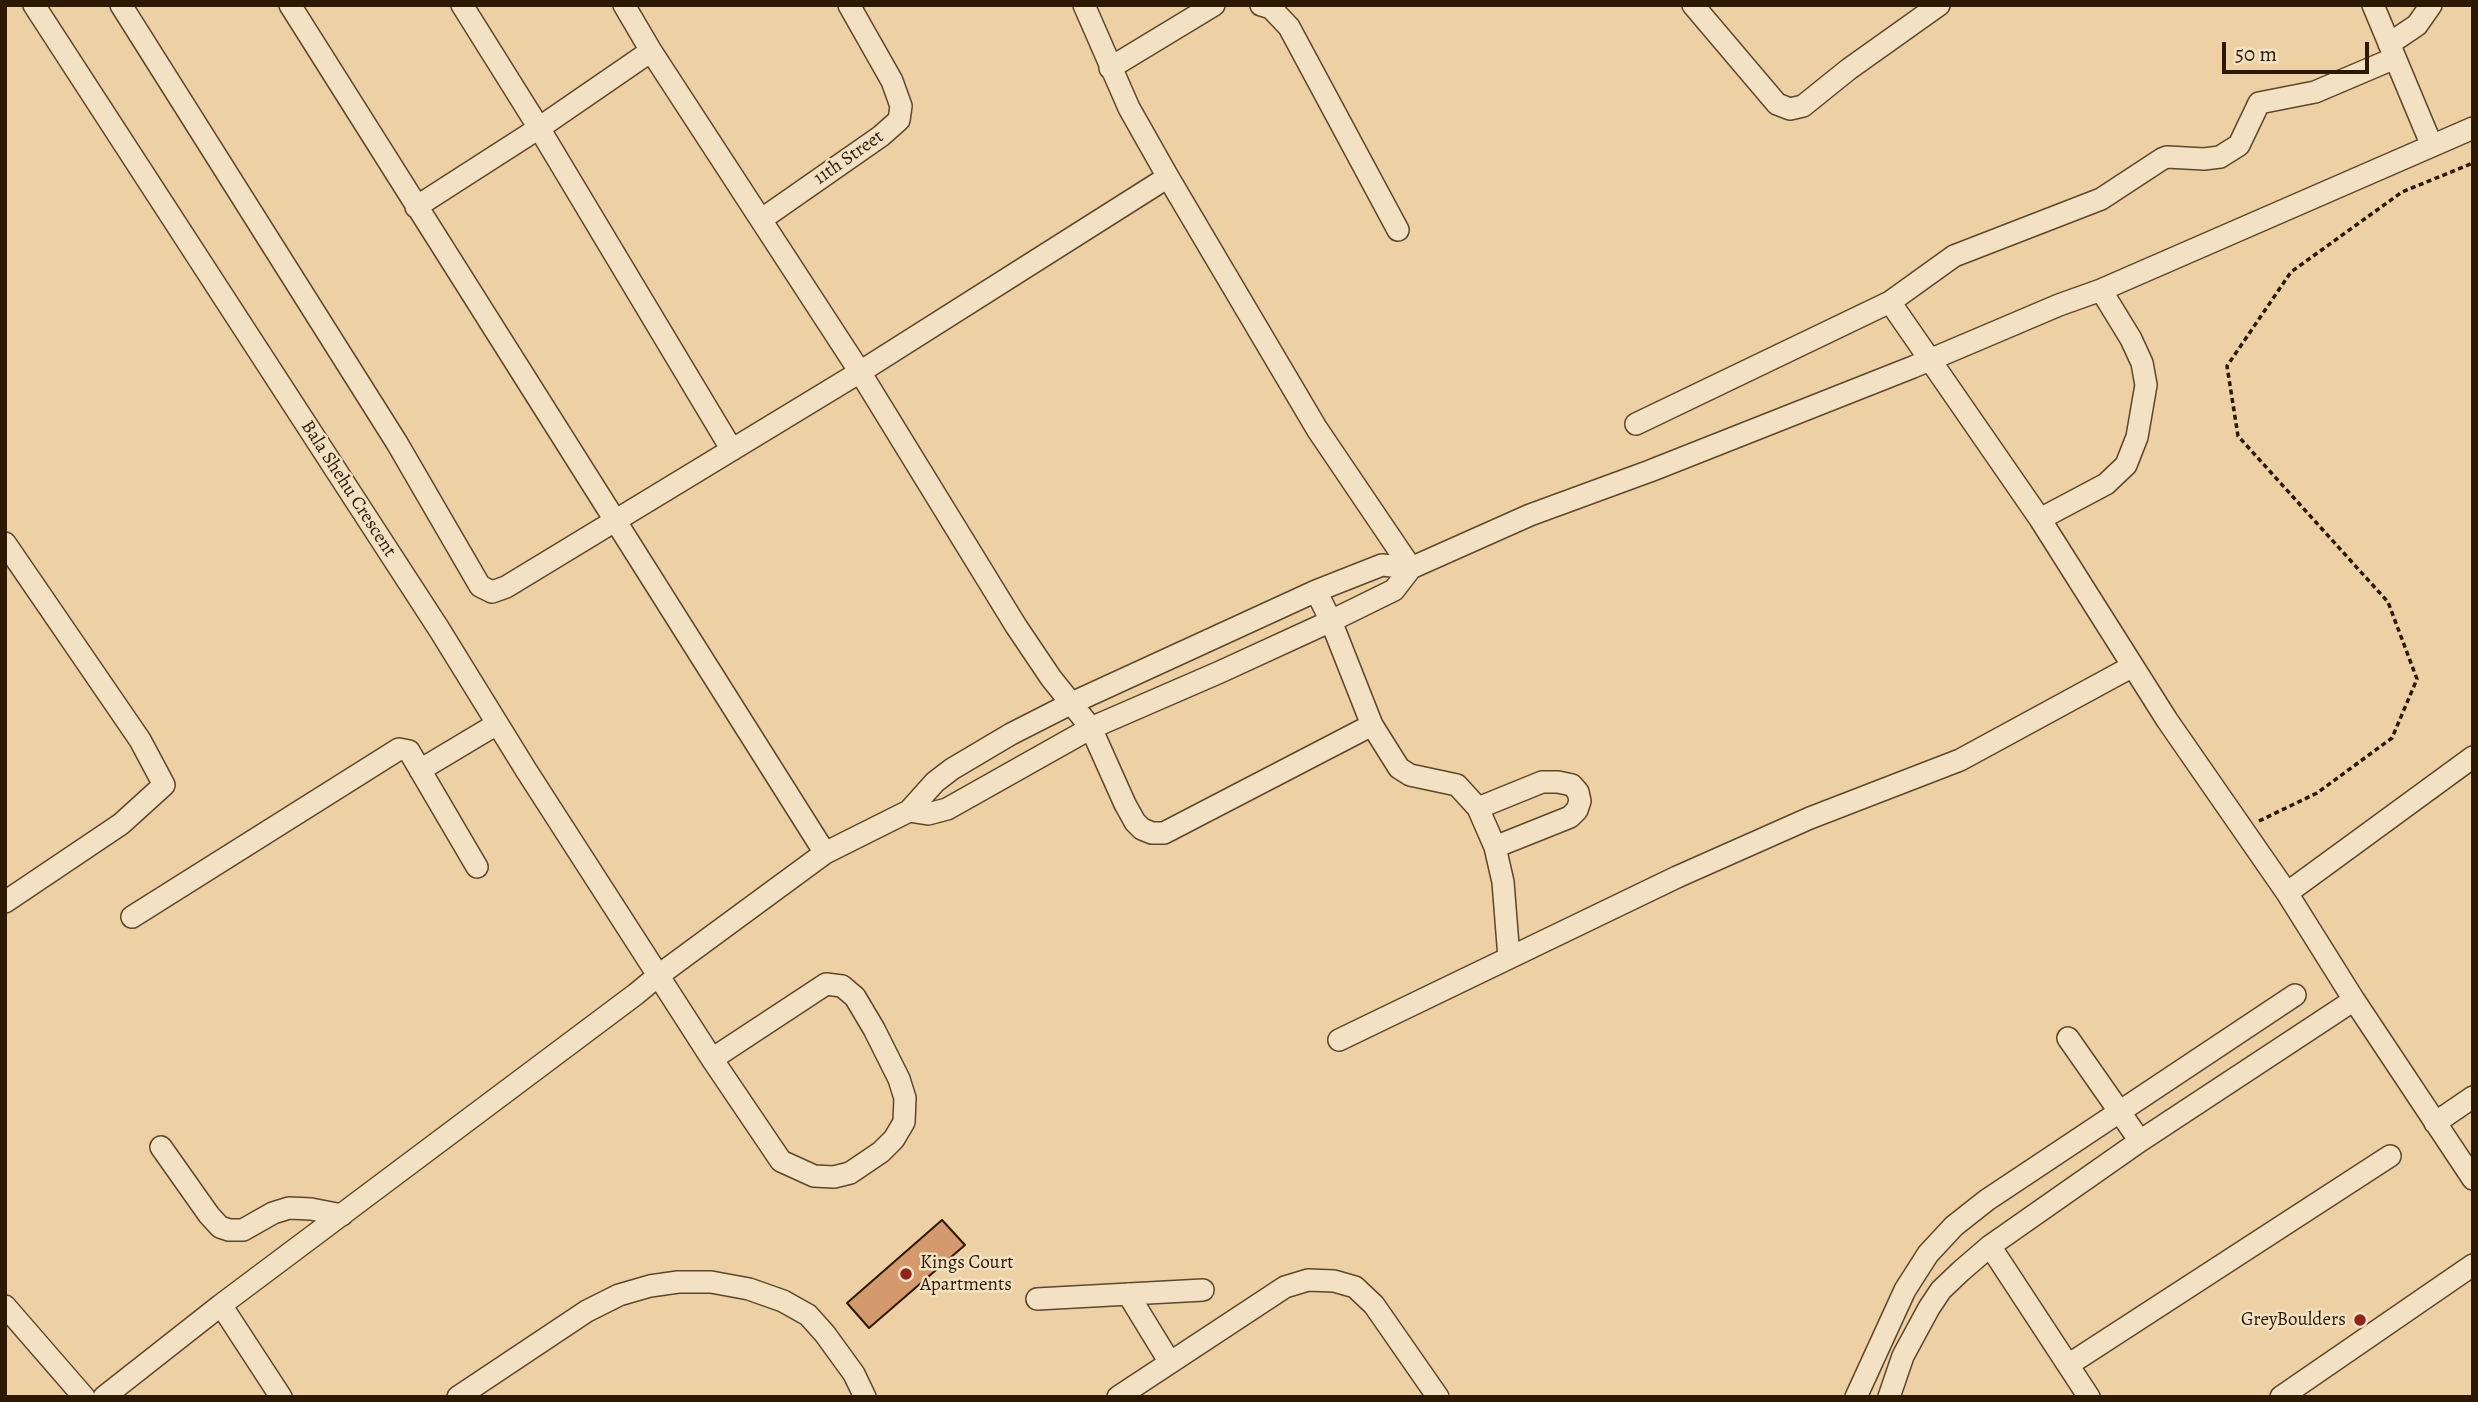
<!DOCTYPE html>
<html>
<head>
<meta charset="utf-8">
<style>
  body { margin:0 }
  #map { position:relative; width:2478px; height:1402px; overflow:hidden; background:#edd1a5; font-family:Alegreya,serif }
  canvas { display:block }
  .frame { position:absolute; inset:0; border:7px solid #2d1802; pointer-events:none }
  .scale { position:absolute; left:2222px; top:42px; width:147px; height:32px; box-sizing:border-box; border:4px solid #2d1802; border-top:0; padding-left:9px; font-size:21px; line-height:24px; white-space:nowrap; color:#2d1802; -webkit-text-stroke:5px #f3e1c4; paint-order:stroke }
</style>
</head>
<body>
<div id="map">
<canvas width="2478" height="1402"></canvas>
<div class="frame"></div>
<div class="scale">50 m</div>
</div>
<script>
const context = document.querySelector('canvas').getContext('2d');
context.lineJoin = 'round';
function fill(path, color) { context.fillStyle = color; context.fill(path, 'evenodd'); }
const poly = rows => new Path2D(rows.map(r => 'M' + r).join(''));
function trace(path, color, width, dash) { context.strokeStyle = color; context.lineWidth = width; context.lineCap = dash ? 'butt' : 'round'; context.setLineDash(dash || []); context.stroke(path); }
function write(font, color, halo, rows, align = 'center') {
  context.font = font + ' Alegreya,serif'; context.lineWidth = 5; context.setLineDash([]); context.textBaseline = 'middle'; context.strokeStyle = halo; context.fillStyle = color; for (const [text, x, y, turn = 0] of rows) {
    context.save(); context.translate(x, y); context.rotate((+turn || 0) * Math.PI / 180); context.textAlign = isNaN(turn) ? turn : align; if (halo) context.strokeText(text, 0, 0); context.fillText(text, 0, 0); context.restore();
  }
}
const building = poly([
  [942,1220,965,1245,869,1328,847,1303,942,1220]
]);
fill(building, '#d4996c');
trace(building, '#2d1802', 2);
const minor = poly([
  [34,5,439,629,526,770,712,1059,781,1161,814,1176,834,1177,850,1173,881,1152,894,1139,904,1122,905,1098,899,1079,874,1029,855,997,842,986,826,984,712,1059],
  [121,5,397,443,480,586,492,592,506,587,860,372,1168,177],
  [290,5,825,853],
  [462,5,539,128,732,450],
  [624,5,651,51,860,372,1016,626,1051,678,1091,728,1125,804,1135,822,1142,829,1152,833,1164,833,1372,725],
  [1084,5,1129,108,1168,177,1317,429,1411,568],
  [1261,5,1271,8,1289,27,1398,230],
  [1693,5,1777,104,1790,109,1803,106,1849,69,1939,5],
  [2373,5,2432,146],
  [2389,44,2417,25,2431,5],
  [1110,68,1214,5],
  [416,207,539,128,651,51],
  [762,219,881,136,899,120,901,106,892,81,849,5],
  [1890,302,2040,519,2167,720,2287,893,2354,1000,2473,1179],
  [1636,424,1890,302,1954,256,2101,199,2162,159,2167,157,2204,159,2220,157,2239,145,2259,103,2315,92,2395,58],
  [2040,519,2106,484,2126,465,2137,437,2146,385,2142,363,2131,339,2101,290],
  [5,543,140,740,164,785,121,824,5,902],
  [1316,591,1331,621,1372,725,1399,768,1410,775,1457,785,1478,808,1495,847,1503,882,1509,958],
  [420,770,497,724],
  [1478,808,1542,782,1558,782,1572,785,1578,792,1580,801,1577,810,1570,817,1495,847],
  [909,811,928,814,947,809,1091,728,1220,672,1331,621,1394,590,1411,568,1530,515,1650,471,1913,367,2059,305,2101,290,2473,128],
  [2287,893,2473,757],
  [132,917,399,749,409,751,477,867],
  [2068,1038,2140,1141],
  [1339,1040,1677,877,1810,818,1960,760,2133,666],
  [2435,1123,2473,1097],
  [161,1147,209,1215,220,1227,229,1230,243,1230,273,1213,289,1208,311,1209,342,1215],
  [1990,1246,2089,1397],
  [1128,1294,1169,1361],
  [1037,1299,1203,1290],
  [221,1305,281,1397],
  [5,1306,84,1397],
  [2068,1365,2390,1156],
  [104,1397,221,1305,636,994,659,975,825,853,909,811,935,782,952,769,1011,734,1072,703,1316,591,1382,565,1411,568],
  [458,1397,587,1311,619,1295,650,1286,678,1282,711,1282,749,1289,783,1301,808,1315,825,1334,854,1374,865,1397],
  [1118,1397,1285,1287,1308,1280,1334,1281,1355,1287,1374,1305,1438,1397],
  [1856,1397,1905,1290,1928,1254,1954,1226,1987,1200,2295,995],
  [1889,1397,1903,1356,1929,1308,1941,1290,1961,1271,1990,1246,2140,1141,2354,1000],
  [2281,1397,2473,1265]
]);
trace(minor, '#5d462b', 24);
trace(poly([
  [2259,821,2317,793,2392,738,2417,679,2388,602,2238,436,2227,366,2291,272,2402,192,2473,163]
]), '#2d1802', 3.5, [5, 3.5]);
trace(minor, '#f3e1c4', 21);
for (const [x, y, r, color] of [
  [906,1274,7,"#8f2418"],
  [2360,1320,7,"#8f2418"]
]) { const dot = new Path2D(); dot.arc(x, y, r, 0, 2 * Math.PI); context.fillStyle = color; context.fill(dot); trace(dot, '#f3e1c4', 2.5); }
write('19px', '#2d1802', '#f3e1c4', [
  ["11th Street",849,158,-35],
  ["Bala Shehu Crescent",348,489,57]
]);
write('19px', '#2d1802', '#f3e1c4', [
  ["Kings Court",920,1263],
  ["Apartments",920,1285],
  ["GreyBoulders",2346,1320,"right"]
], 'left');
</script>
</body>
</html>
